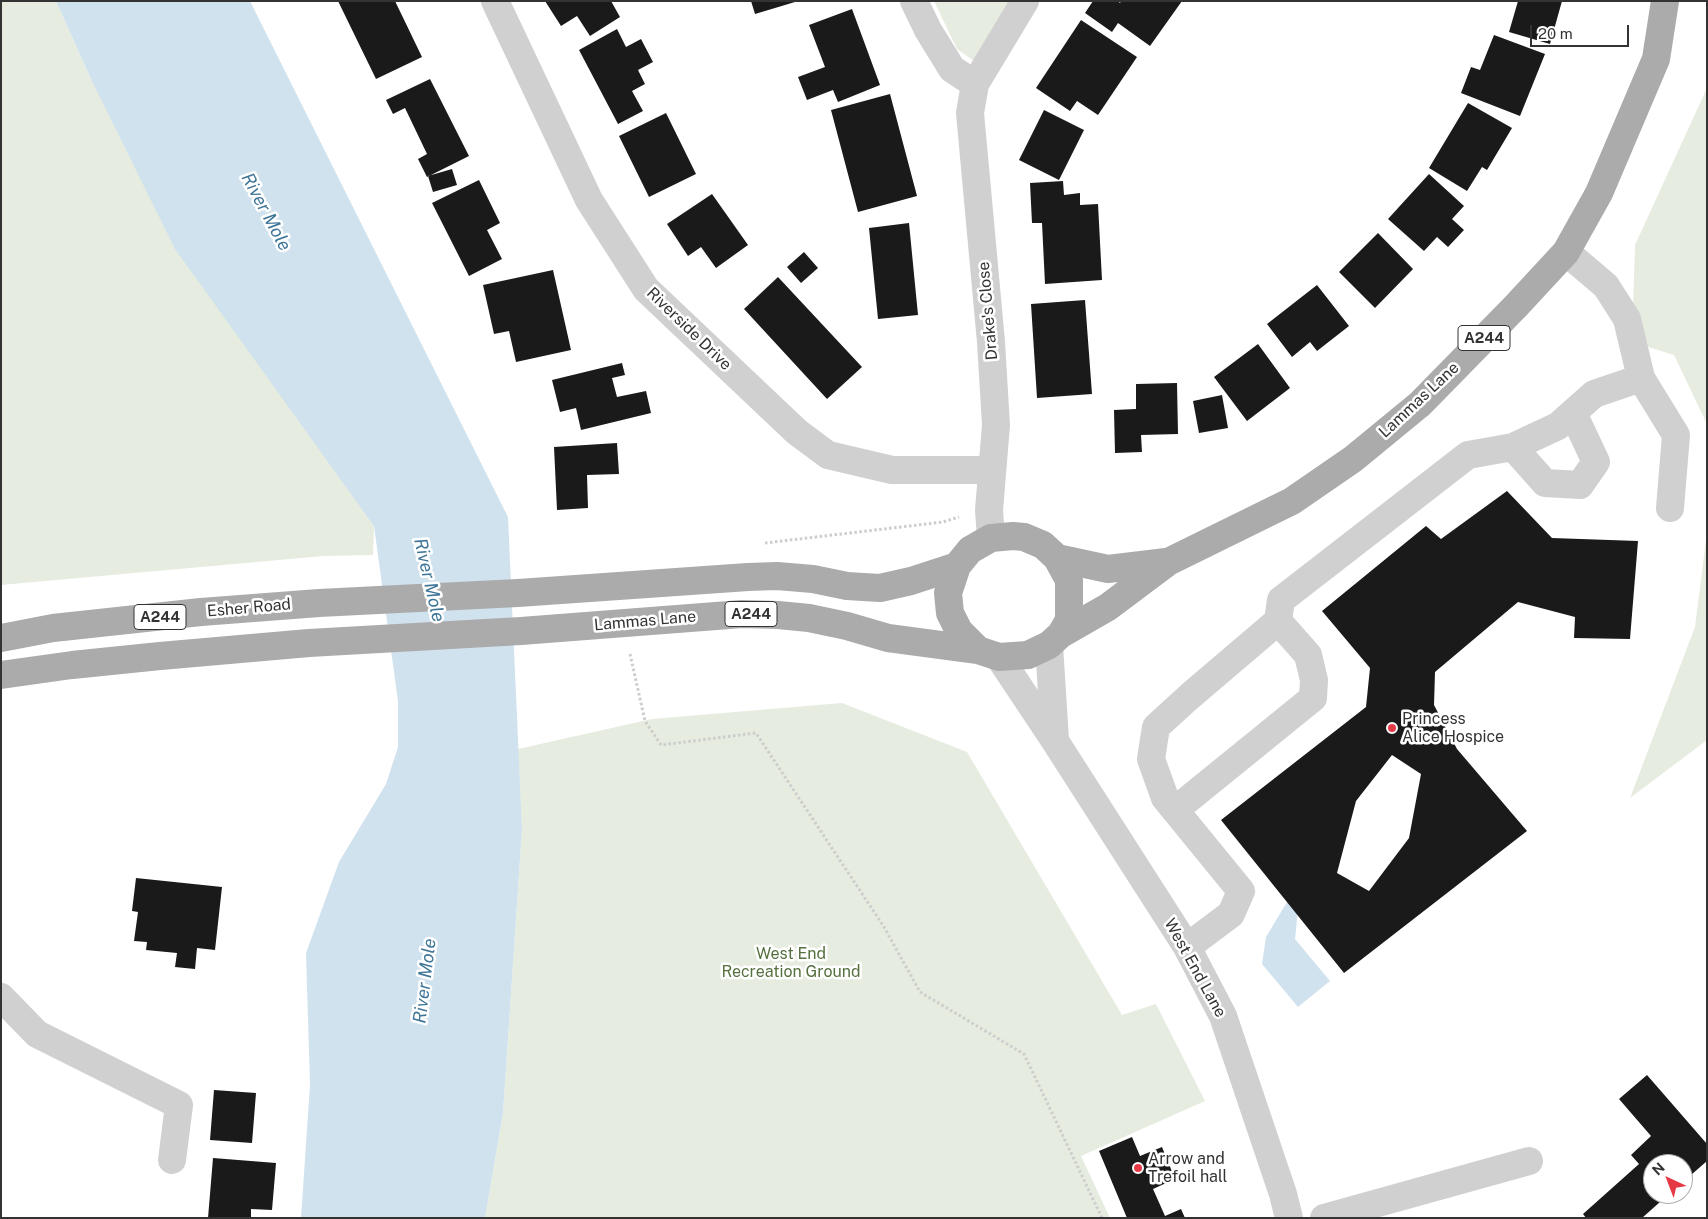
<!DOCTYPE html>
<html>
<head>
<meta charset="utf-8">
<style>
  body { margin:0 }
  #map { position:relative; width:1708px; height:1219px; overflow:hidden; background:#fff; font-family:"Public Sans",sans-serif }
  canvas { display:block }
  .frame { position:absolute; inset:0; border:2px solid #333; pointer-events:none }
  .north { position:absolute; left:1643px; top:1154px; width:50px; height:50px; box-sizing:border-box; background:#fff; border:1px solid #adadad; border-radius:50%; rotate:317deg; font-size:14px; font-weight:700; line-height:20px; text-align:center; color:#333 }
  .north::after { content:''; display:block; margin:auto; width:18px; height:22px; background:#e63946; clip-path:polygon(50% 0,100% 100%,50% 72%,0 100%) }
  .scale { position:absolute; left:1530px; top:25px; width:99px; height:22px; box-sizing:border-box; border:2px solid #333; border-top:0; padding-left:6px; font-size:15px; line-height:18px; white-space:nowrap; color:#333; -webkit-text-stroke:4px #fff; paint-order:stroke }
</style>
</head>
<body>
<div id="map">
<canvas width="1708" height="1219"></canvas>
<div class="frame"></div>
<div class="north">N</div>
<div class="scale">20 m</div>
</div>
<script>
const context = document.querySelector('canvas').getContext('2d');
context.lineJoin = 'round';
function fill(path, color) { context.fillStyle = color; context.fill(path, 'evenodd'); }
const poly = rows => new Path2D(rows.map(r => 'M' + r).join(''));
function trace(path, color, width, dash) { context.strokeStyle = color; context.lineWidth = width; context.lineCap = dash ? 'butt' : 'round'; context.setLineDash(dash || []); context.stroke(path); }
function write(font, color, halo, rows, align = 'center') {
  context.font = font + ' "Public Sans",sans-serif'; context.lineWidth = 5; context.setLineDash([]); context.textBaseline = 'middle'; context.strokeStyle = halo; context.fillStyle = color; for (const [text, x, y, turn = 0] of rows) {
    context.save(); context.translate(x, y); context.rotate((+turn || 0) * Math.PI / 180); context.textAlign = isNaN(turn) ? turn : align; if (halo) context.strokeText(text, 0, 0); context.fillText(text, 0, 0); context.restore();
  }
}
fill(poly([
  [1,1,56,1,90,77,374,526,373,555,323,556,1,585],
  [934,1,1011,1,974,61,957,49],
  [1707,88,1707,424,1674,355,1632,342,1635,245],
  [1707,532,1707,740,1630,798,1695,627],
  [842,703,967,752,1122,1015,1156,1004,1205,1101,1081,1156,1110,1218,485,1218,503,1113,522,829,518,749,652,719]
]), '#e6ecdf');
fill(poly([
  [56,1,250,1,508,517,522,829,503,1113,485,1218,301,1218,310,1085,306,953,339,862,386,784,398,747,398,701,374,526,175,249,90,77],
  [1287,902,1298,910,1295,939,1330,981,1298,1007,1262,964,1266,937]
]), '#cfe2ee');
fill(poly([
  [338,1,395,1,422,57,376,79],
  [545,1,611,1,620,17,590,36,577,16,561,26],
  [751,1,795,1,795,2,755,14],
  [1093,1,1118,1,1120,3,1121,1,1182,1,1150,46,1118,23,1112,32,1085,13],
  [1518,1,1562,1,1550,44,1509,32],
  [852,9,880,85,838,102,833,90,807,100,798,77,825,67,809,25],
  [1081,20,1137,57,1098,115,1077,101,1070,111,1036,88],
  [617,29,626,47,641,39,653,62,638,70,645,84,632,91,643,111,618,124,579,50],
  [1494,35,1545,54,1520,116,1461,93,1471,67,1480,70],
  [430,79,469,156,427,177,418,159,427,154,405,108,393,114,386,100],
  [890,94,917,196,858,212,831,110],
  [1468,103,1512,128,1487,170,1482,167,1467,191,1429,168],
  [1044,110,1084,130,1059,180,1019,160],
  [666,113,696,174,649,197,619,136],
  [452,169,457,185,433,192,428,176],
  [1429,174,1464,206,1452,219,1464,230,1448,247,1437,237,1424,251,1388,219],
  [479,180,500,223,487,230,502,259,469,276,432,203],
  [1063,181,1064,195,1080,193,1080,205,1098,204,1102,280,1045,284,1042,223,1032,223,1030,183],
  [712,194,748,245,716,268,701,247,688,256,667,224],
  [909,223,918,315,878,319,869,228],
  [1378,233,1413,269,1375,308,1339,272],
  [804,252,818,268,801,283,787,267],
  [553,270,571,350,516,362,509,331,494,334,483,285],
  [778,277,862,367,827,399,744,309],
  [1317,285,1349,326,1317,351,1310,342,1292,357,1267,324],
  [1085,300,1092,394,1037,398,1031,304],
  [1258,344,1290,388,1247,421,1214,377],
  [622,363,625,375,612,378,617,397,646,391,651,413,581,430,576,408,560,412,552,380],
  [1177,383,1178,434,1141,435,1142,452,1115,453,1114,410,1136,409,1136,384],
  [1222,395,1228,428,1199,433,1193,401],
  [617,443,619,474,587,475,588,508,557,510,554,447],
  [1507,491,1552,538,1638,541,1630,639,1574,638,1575,617,1518,602,1435,672,1434,705,1457,749,1527,831,1344,973,1221,820,1366,707,1370,668,1322,611,1426,526,1441,539],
  [1392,755,1421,774,1409,838,1369,891,1337,873,1356,801],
  [136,878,222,887,215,950,197,948,195,969,175,967,177,953,146,950,147,942,134,941,138,912,132,911],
  [1647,1075,1707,1144,1707,1161,1683,1182,1683,1164,1653,1164,1653,1194,1669,1194,1642,1218,1586,1218,1583,1214,1639,1164,1631,1155,1651,1136,1619,1099],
  [214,1090,256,1093,252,1143,210,1140],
  [1132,1137,1140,1156,1162,1147,1175,1179,1153,1189,1165,1216,1181,1209,1185,1218,1127,1218,1099,1151],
  [213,1158,276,1163,272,1210,251,1209,251,1218,208,1218]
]), '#1a1a1a');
trace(poly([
  [765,543,943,522,959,517],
  [630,654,645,721,661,745,756,733,884,927,920,992,1024,1054,1102,1218]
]), '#cdcdcd', 3, [2.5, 2.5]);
trace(poly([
  [495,1,589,200,646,289,797,432,828,455,892,470,992,470],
  [914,1,928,30,952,69,975,84],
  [1566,252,1606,286,1627,319,1641,378,1676,435,1670,508],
  [1513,447,1545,483,1580,485,1596,462,1573,413],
  [991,538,989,510,996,425,991,342,970,113,975,84,1025,1],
  [1049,645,1055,740],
  [999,657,1055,741,1187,947,1223,1016,1283,1194,1289,1218],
  [1175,810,1313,698,1314,680,1308,655,1278,621],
  [1187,947,1231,914,1241,891,1165,798,1151,759,1156,727,1190,696,1278,621,1281,600,1468,455,1513,447,1558,426,1594,394,1641,378],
  [1,997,37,1034,179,1105,172,1160],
  [1324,1218,1529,1161]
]), '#d0d0d0', 28);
trace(poly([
  [1013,536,1024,537,1043,545,1057,558,1069,580,1069,620,1061,634,1049,645,1028,655,999,657,978,650,959,631,950,613,948,593,957,566,970,550,991,538,1013,536],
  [1057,558,1108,569,1166,562],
  [1061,634,1108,607,1168,562,1292,501,1353,459,1420,404,1516,306,1566,252,1599,193,1656,59,1665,1],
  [1,638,53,628,201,612,319,603,518,593,748,577,777,576,813,579,847,586,880,588,911,581,957,566],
  [1,675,72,665,160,656,309,643,521,631,742,614,778,615,809,618,847,626,888,638,978,650]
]), '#ababab', 28);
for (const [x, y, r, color] of [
  [1392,728,5,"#e63946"],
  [1138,1168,5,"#e63946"]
]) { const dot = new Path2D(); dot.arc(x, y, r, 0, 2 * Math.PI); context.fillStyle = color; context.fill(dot); trace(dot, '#fff', 2); }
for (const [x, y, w] of [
  [1484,338,52],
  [751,614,52],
  [160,617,52]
]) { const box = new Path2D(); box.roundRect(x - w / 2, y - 12.5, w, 25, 4); context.fillStyle = '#fff'; context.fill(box); trace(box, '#333', 1); }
write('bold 15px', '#333', null, [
  ["A244",1484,338],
  ["A244",751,614],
  ["A244",160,617]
]);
write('16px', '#333', '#fff', [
  ["Drake's Close",988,311,-95],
  ["Riverside Drive",689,329,44],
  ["Lammas Lane",1419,400,-43],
  ["Esher Road",249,608,-5],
  ["Lammas Lane",645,621,-5],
  ["West End Lane",1195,968,61]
]);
write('16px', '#333', '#fff', [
  ["Princess",1402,719],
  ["Alice Hospice",1402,737],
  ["Arrow and",1148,1159],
  ["Trefoil hall",1148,1177]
], 'left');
write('16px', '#56703f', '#fff', [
  ["West End",791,954],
  ["Recreation Ground",791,972]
]);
write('italic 18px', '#3f7597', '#fff', [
  ["River Mole",266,212,62],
  ["River Mole",429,580,77],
  ["River Mole",425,981,-83]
]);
</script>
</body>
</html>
